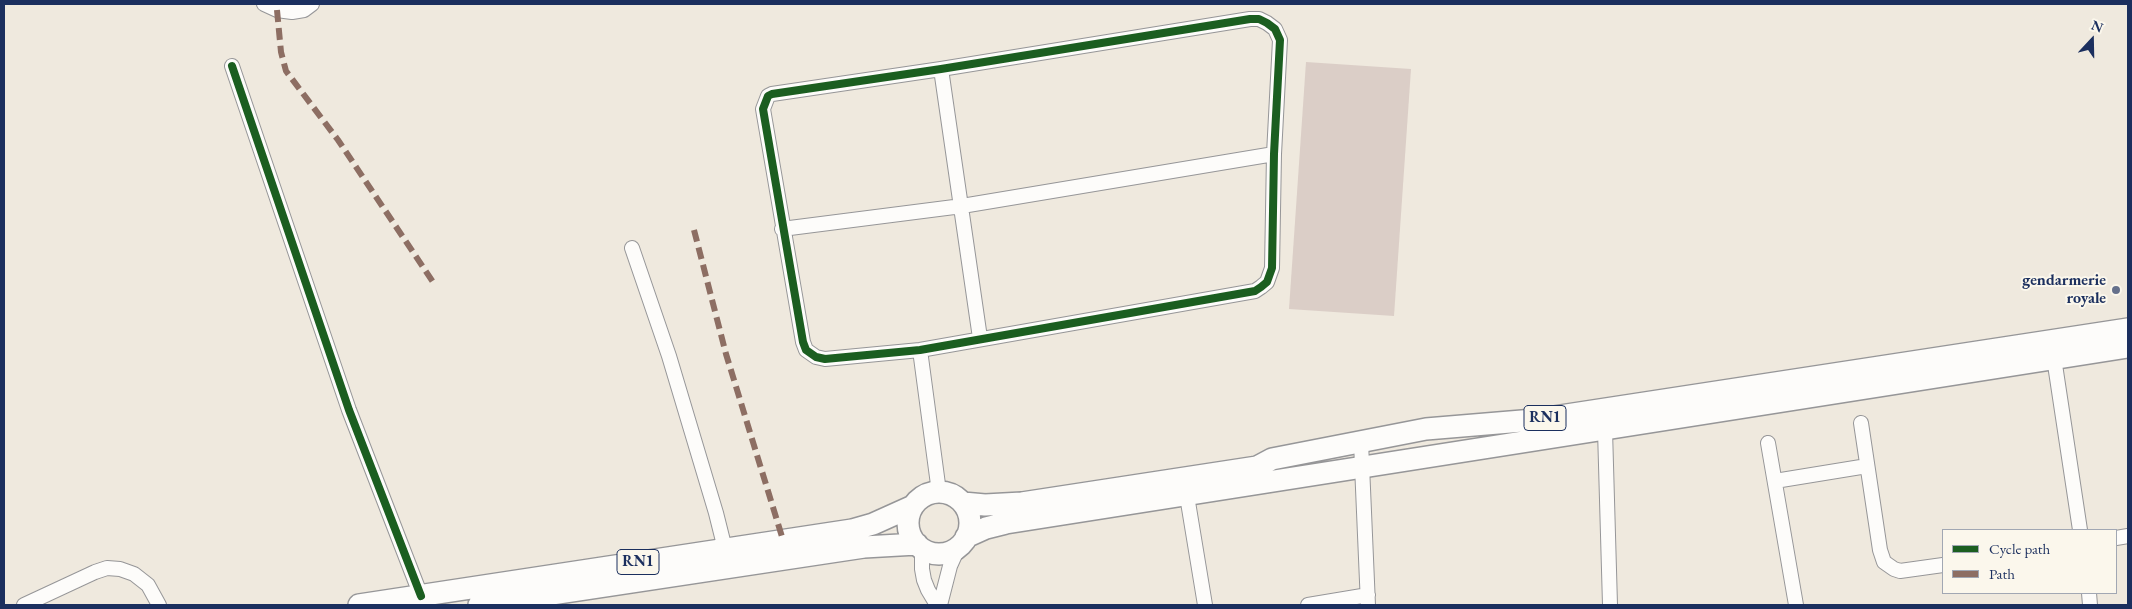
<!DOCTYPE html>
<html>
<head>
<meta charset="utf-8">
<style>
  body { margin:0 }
  #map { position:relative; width:2132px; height:609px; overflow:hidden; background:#efe9de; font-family:"EB Garamond",serif }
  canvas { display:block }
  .frame { position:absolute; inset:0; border:5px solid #1b2f5e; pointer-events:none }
  .legend { position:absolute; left:1942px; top:529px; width:175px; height:65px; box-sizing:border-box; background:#fbf7ec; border:1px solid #a1a7b3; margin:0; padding:6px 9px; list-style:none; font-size:15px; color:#1b2f5e }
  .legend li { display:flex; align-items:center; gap:10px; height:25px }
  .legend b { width:25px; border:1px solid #a1a7b3 }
  .north { position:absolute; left:2067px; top:15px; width:50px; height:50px; -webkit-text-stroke:4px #fbf7ec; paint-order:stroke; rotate:21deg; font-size:14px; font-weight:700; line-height:20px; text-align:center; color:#1b2f5e }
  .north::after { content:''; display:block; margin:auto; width:18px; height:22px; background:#1b2f5e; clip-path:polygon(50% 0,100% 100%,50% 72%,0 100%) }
</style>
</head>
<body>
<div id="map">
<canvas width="2132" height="609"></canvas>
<div class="frame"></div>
<ul class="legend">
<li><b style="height:6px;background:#1b5e20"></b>Cycle path</li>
<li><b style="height:6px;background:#8d6e63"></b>Path</li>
</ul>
<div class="north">N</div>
</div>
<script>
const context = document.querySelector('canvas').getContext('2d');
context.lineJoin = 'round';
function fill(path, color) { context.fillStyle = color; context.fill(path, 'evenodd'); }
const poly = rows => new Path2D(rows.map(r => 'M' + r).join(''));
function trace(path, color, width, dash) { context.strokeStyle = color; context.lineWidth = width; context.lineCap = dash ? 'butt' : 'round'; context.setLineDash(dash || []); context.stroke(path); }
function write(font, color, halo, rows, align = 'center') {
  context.font = font + ' "EB Garamond",serif'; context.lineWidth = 4; context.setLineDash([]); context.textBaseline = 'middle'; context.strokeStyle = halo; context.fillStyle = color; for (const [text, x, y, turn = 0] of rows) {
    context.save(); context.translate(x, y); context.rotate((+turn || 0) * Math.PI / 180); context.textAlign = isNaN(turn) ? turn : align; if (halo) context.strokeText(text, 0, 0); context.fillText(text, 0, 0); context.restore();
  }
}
fill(poly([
  [1306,62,1411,69,1394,316,1289,309]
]), '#dbcec7');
const street = poly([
  [264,4,277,10,292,12,304,10,312,4],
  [1250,19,1259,19,1267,23,1275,29,1280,40,1274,154,1272,268,1267,282,1261,287,1255,291,920,350,825,359,816,357,806,350,803,342,763,109,768,96,772,94,941,69,1250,19],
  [232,66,349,410,421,596],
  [941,69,980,338],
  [782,229,962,206,1274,154],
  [632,248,669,356,716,513,725,549],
  [920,350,939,492],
  [2054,358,2080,530],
  [1861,423,1880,550,1884,562,1894,569,1900,571,1943,565],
  [1605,430,1610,605],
  [1361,442,1368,605],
  [1768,443,1796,605],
  [1775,481,1867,466],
  [1187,496,1205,605],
  [2116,538,2128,536],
  [922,548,922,569,924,580,928,590,937,605],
  [2089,593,2090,605],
  [24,605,95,572,107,568,120,569,134,574,148,585,159,605],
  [940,605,950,566,959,546],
  [1308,605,1368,595]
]);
const primary = poly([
  '908 523a31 31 0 1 1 62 0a31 31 0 1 1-62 0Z',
  [963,503,985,505,1022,503,1257,467,1272,459,1426,429,1534,420,2128,329],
  [966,537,986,528,1006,523,2128,347],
  [359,605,852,530,873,524,913,506],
  [479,605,864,547,917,544]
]);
trace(street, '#969698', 16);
trace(primary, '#969698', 24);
trace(street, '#fdfcfa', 14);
trace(primary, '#fdfcfa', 21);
trace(poly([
  [277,10,281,52,286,71,338,140,433,282],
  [694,230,726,354,783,540]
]), '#8d6e63', 6, [12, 6]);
trace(poly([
  [1250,19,1259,19,1267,23,1275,29,1280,40,1274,154,1272,268,1267,282,1261,287,1255,291,920,350,825,359,816,357,806,350,803,342,763,109,768,96,772,94,941,69,1250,19],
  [232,66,349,410,421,596]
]), '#1b5e20', 8);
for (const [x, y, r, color] of [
  [2116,290,5,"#65708b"]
]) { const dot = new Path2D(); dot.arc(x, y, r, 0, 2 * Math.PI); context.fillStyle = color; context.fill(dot); trace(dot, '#fbf7ec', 2); }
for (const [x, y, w] of [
  [1545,418,42],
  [638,562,42]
]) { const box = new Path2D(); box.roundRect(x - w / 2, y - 12.5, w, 25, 4); context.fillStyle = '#fbf7ec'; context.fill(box); trace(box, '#1b2f5e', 1); }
write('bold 15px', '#1b2f5e', null, [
  ["RN1",1545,418],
  ["RN1",638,562]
]);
write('bold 16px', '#1b2f5e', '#fbf7ec', [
  ["gendarmerie",2106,281],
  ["royale",2106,299]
], 'right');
</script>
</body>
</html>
